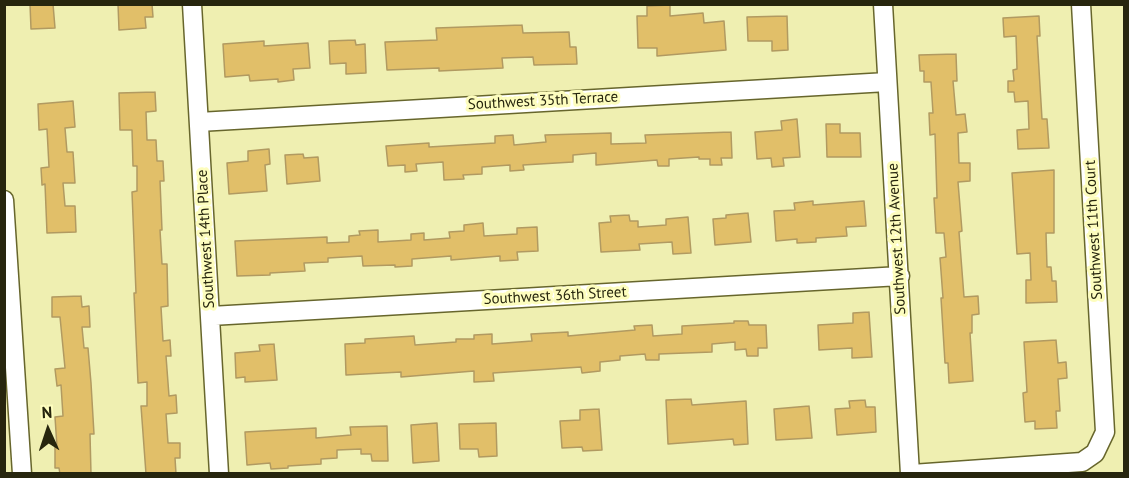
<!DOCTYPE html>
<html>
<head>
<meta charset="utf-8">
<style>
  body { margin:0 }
  #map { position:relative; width:1129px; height:478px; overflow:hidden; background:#efefb1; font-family:"PT Sans",sans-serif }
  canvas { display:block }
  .frame { position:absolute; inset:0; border:6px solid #27260e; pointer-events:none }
  .north { position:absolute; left:18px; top:400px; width:60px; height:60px; -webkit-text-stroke:4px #fdfdbe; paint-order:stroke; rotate:357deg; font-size:16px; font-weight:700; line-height:24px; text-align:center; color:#27260e }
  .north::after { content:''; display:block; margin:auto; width:21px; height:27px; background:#27260e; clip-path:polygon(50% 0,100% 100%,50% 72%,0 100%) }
</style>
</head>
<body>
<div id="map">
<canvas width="1129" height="478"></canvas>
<div class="frame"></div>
<div class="north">N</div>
</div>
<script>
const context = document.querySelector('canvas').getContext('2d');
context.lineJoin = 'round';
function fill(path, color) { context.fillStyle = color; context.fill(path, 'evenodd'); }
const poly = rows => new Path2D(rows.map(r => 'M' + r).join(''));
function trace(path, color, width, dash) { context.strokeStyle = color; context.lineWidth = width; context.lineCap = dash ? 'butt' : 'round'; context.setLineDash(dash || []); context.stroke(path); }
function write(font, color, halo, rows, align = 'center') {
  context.font = font + ' "PT Sans",sans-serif'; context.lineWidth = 6; context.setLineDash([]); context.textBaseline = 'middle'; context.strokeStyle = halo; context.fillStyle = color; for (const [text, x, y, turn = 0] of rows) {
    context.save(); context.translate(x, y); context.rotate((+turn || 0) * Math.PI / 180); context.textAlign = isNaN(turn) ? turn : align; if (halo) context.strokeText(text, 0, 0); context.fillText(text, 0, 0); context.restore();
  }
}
const building = poly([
  [30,4,53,4,55,28,31,29,30,4],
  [118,4,152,4,153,17,145,17,146,28,119,30,118,4],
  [670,5,670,16,703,13,704,23,724,21,726,50,657,56,657,48,638,48,637,16,647,16,647,6,670,5],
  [787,16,788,50,772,51,772,41,748,41,747,17,787,16],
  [1039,16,1040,36,1037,36,1042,119,1047,119,1049,148,1018,149,1017,130,1029,129,1028,101,1015,102,1014,92,1008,92,1008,81,1014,81,1013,70,1017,69,1016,36,1004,37,1003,18,1039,16],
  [522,25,523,33,569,32,570,47,576,47,577,64,534,65,533,57,502,58,503,68,439,71,439,68,387,70,385,42,437,40,436,28,522,25],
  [355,40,356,45,365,44,366,73,346,74,346,63,330,64,329,41,355,40],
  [264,41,264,46,308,43,310,68,293,69,294,80,278,82,278,79,250,81,249,75,225,77,223,44,264,41],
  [956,54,957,81,953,81,956,115,965,114,967,132,958,133,959,163,970,163,970,181,958,182,962,231,959,232,964,297,978,296,979,314,972,315,972,333,970,333,973,381,949,383,948,363,945,363,941,298,943,298,940,258,946,257,944,233,936,233,934,198,937,198,935,134,930,135,929,113,933,113,931,82,924,82,924,71,920,71,919,55,956,54],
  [155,92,156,111,146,112,147,140,156,140,157,161,163,161,164,181,160,181,162,230,160,230,162,264,167,264,168,306,161,307,163,341,170,340,171,356,166,356,169,396,176,395,177,413,166,414,168,443,180,443,180,458,175,458,176,474,146,474,141,406,147,406,147,382,138,383,134,293,136,293,132,192,137,191,137,166,133,166,132,130,120,130,119,93,155,92],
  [73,101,75,127,65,128,67,152,73,152,75,183,63,183,65,206,75,206,76,232,47,233,45,184,42,185,41,168,49,167,47,129,39,130,38,104,73,101],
  [797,119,800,157,783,158,784,166,772,167,771,158,757,159,755,132,782,130,781,121,797,119],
  [826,124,840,124,840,133,860,133,861,157,827,157,826,124],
  [731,132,732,158,721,158,722,165,710,165,710,159,699,159,699,157,669,159,669,166,658,166,657,160,596,165,596,153,573,155,573,162,523,165,524,170,510,171,510,165,482,167,482,174,463,175,464,179,444,180,443,162,416,164,417,171,405,172,405,165,388,166,386,146,429,143,429,147,495,143,495,136,513,135,514,145,546,142,545,135,611,133,611,144,646,143,645,135,731,132],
  [269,149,270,164,265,165,267,191,229,194,227,163,248,161,248,151,269,149],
  [303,154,304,158,318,157,320,181,287,184,285,155,303,154],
  [1054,170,1054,233,1046,233,1047,267,1051,267,1052,281,1056,281,1057,302,1026,303,1026,280,1031,280,1030,253,1017,254,1012,173,1054,170],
  [813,201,813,205,864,201,866,226,846,227,847,236,816,238,816,242,797,243,797,239,776,241,774,211,795,210,794,203,813,201],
  [748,213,751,242,715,245,713,219,726,218,726,215,748,213],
  [629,215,630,221,638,221,638,227,666,225,666,219,688,217,691,253,673,254,672,242,639,244,640,250,601,252,599,223,611,222,610,216,629,215],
  [483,223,484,236,517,234,517,228,537,227,538,251,517,252,518,260,500,261,500,256,451,260,451,256,412,259,412,266,395,267,395,265,363,266,362,256,328,258,328,262,304,263,305,271,270,273,270,275,237,276,235,241,327,237,327,243,349,242,349,236,360,235,359,231,378,230,378,242,411,240,411,234,424,233,424,240,450,238,449,232,464,231,464,225,483,223],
  [81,296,82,307,89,306,90,327,82,327,84,348,88,348,91,383,94,434,90,434,91,474,60,474,59,468,55,468,55,447,57,447,55,417,63,416,61,385,57,386,55,369,65,368,60,317,52,317,52,297,81,296],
  [869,312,872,357,852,358,852,348,819,350,818,325,853,323,853,313,869,312],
  [734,321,748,321,749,325,766,325,767,348,758,348,758,356,747,356,746,349,735,350,735,342,712,344,712,352,659,354,659,360,646,360,645,354,620,356,620,360,600,362,600,371,582,373,581,367,493,373,494,381,474,382,474,371,401,377,401,372,346,375,345,344,365,343,365,339,414,336,415,345,456,342,456,339,474,339,474,335,492,334,492,344,532,341,531,334,568,332,568,336,635,330,634,326,652,325,653,336,682,334,682,326,734,323,734,321],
  [1056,340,1058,363,1066,362,1067,378,1058,379,1060,411,1056,411,1057,428,1035,429,1035,421,1025,422,1023,393,1027,392,1024,342,1056,340],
  [274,344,277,380,245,382,245,377,236,378,235,353,260,351,259,345,274,344],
  [691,399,692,405,746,401,748,444,734,445,733,439,668,444,666,400,691,399],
  [865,400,866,407,875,407,876,432,837,435,835,409,850,408,849,401,865,400],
  [809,406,812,438,776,440,774,409,809,406],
  [599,409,602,450,583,451,582,447,562,448,560,421,580,420,580,410,599,409],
  [437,423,439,461,413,463,411,425,437,423],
  [496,423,497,456,479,457,478,449,460,449,459,424,496,423],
  [387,426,388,461,372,461,371,454,361,454,361,449,337,450,337,458,321,459,321,464,288,466,288,468,271,469,270,463,247,465,245,432,316,428,316,438,351,435,350,427,387,426]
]);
fill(building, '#e1bf69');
trace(building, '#b19a61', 1.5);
const minor = poly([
  [192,4,219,474],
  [883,4,910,474],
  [199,122,887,82],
  [4,200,22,474],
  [211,316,900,276],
  [912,474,1082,462,1095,453,1105,432,1081,4]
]);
trace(minor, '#67662c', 21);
trace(minor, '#fff', 18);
write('15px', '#27260e', '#fdfdbe', [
  ["Southwest 35th Terrace",543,101,-3],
  ["Southwest 11th Court",1094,230,-93],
  ["Southwest 14th Place",206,239,-93],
  ["Southwest 12th Avenue",897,239,-93],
  ["Southwest 36th Street",555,296,-3]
]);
</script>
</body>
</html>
